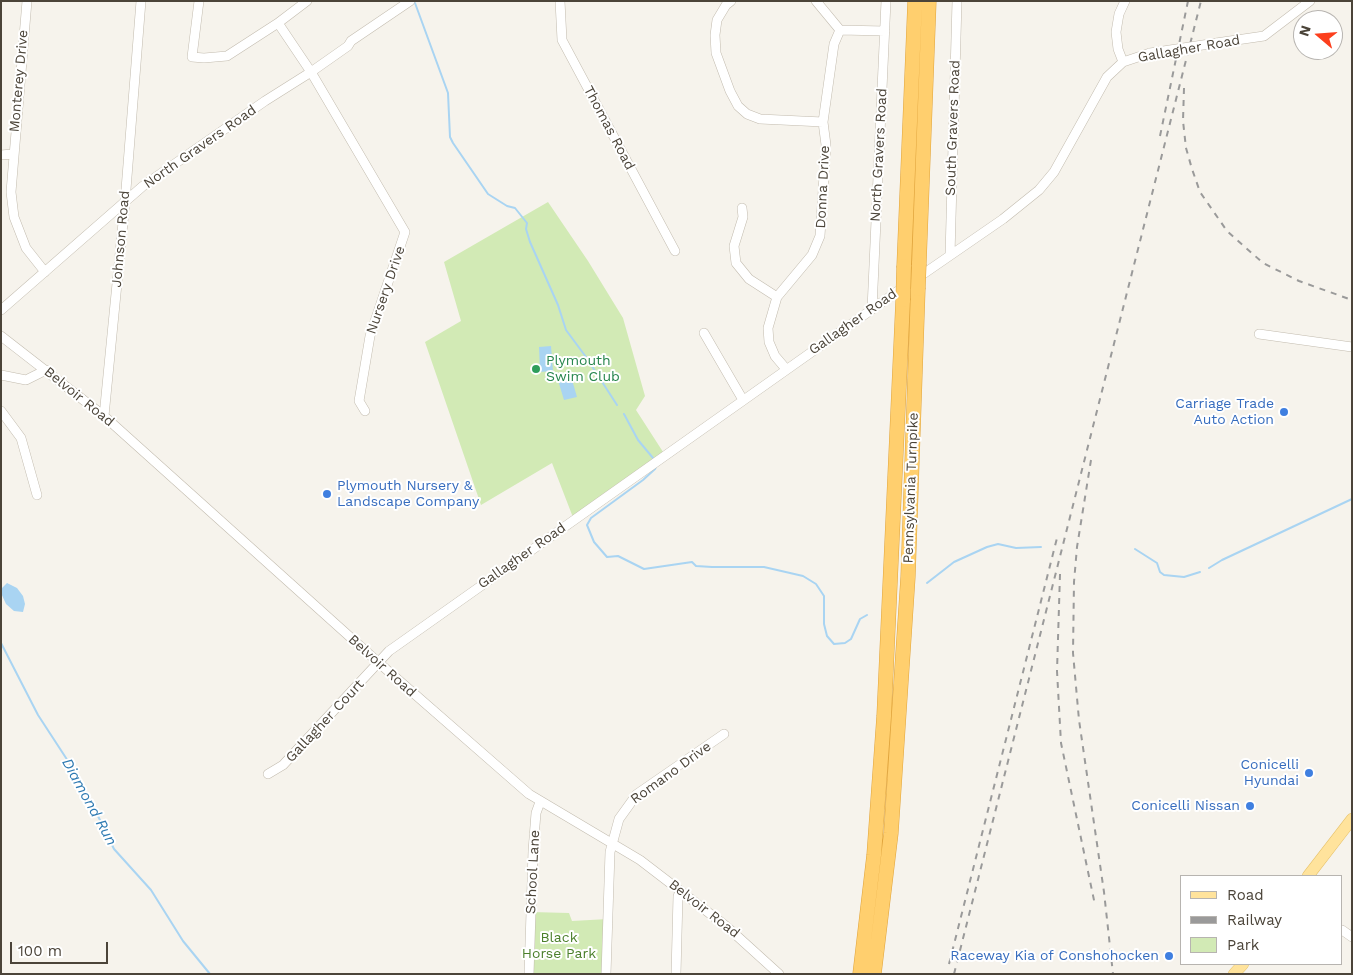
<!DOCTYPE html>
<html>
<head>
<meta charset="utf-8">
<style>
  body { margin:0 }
  #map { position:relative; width:1353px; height:975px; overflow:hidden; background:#f6f3ec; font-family:"Work Sans",sans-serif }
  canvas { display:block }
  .frame { position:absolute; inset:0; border:2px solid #4b4439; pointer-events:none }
  .legend { position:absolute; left:1180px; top:875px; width:162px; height:90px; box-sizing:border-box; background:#fff; border:1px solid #b7b4b0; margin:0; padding:6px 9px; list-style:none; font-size:15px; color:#4b4439 }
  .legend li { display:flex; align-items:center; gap:10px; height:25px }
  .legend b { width:25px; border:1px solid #b7b4b0 }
  .north { position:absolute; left:1293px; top:10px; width:50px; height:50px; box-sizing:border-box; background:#fff; border:1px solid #b7b4b0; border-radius:50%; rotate:288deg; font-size:14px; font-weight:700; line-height:20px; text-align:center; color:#4b4439 }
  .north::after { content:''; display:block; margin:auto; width:18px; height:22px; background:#fc3f1d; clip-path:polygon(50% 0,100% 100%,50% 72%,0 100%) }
  .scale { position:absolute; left:10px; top:942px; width:98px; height:22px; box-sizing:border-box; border:2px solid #4b4439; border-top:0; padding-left:6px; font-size:15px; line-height:18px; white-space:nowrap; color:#4b4439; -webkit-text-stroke:4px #fff; paint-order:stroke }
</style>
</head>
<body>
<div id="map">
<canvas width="1353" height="975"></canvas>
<div class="frame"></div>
<ul class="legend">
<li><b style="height:6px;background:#ffe39c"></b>Road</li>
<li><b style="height:6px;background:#9a9a9a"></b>Railway</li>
<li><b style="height:14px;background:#d2eab5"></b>Park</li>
</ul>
<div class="north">N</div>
<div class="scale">100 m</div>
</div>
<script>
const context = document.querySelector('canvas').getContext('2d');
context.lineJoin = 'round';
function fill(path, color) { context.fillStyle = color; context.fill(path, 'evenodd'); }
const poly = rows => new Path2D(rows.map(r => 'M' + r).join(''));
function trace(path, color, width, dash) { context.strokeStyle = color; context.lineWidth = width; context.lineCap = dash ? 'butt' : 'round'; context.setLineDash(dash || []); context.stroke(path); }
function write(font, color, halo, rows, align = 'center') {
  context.font = font + ' "Work Sans",sans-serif'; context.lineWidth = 4; context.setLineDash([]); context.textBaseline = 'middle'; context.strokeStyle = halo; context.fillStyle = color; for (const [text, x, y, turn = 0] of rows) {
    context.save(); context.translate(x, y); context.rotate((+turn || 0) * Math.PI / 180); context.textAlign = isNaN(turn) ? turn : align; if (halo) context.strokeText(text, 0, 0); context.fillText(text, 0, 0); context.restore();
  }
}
fill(poly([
  [548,202,588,261,623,318,645,396,636,410,665,455,574,520,552,463,481,505,425,342,461,321,444,262],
  [531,912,569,913,572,921,608,919,606,974,529,974]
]), '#d2eab5');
fill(poly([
  [551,346,553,371,540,372,539,347],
  [570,373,577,397,564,400,557,377],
  [7,583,17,588,23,596,25,604,23,612,14,611,6,604,1,593,2,588]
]), '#a9d4f2');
trace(poly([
  [415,3,448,93,450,137,453,143,488,194,507,206,515,208,527,223,526,229,530,242,558,305,566,330,586,357,617,405],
  [624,414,638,440,653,458],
  [657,465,655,469,643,480,591,518,587,525,594,542,607,557,618,556,644,569,692,562,696,566,712,567,764,567,803,576,816,584,824,596,824,624,827,636,834,644,845,643,851,639,860,619,867,615],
  [1135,549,1157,563,1160,572,1164,575,1184,577,1200,572],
  [1209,568,1222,560,1352,499],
  [927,583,954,562,987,547,998,544,1016,548,1041,547],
  [1,643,38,715,81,781,114,849,151,890,183,941,210,974]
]), '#a9d4f2', 2);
const minor = poly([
  [27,1,11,192,14,217,26,248,45,272],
  [199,1,192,57,204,58,227,56,278,23,307,1],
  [560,1,562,40,675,251],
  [731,1,726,5,717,20,715,35,716,53,730,91,738,106,747,114,760,119,823,122],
  [816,1,840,30],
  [278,23,311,72,405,232,370,336,359,401,365,411],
  [1216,43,1264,36,1310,1],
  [1123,62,1118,49,1116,32,1119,14,1125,1],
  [1,155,12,154],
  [742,208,743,217,734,246,736,263,749,279,777,297],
  [950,255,957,1],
  [916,279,1003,219,1039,190,1054,172,1107,77,1123,62,1150,53],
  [872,309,886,1],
  [1,310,143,186,265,101,311,72,348,46,351,41,410,1],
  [704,333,743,400],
  [1259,334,1352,347],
  [1,336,104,416,379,663,529,794,640,860,726,926,779,974],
  [786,369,775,356,769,342,768,328,777,297,812,255,820,236,826,145,823,122,834,44,840,30,885,31],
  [1,375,26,380,46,370],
  [1,411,21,438,37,495],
  [104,416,125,202,141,1],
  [268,774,283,765,389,651,905,286],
  [1342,930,1352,937],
  [529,974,533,851,536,813,540,802],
  [606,974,610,852,619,819,637,794,724,734],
  [676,974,678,896,681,891]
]);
const major = poly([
  [1308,876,1352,819],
  [1234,974,1243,964]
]);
const highway = poly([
  [919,264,929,1],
  [904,266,915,1],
  [860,974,874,855,884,716,903,300],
  [874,974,891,833,908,577,918,289]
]);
trace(minor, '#c2bbae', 10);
trace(major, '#e6c16a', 12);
trace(highway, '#e0a43c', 15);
trace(minor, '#fff', 9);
trace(major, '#ffe39c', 11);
trace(highway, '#ffcf6e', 14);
trace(poly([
  [1184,88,1183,121,1186,148,1192,169,1200,192,1227,231,1263,263,1299,281,1352,300],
  [1160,136,1188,1],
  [1091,460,1077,547,1074,582,1073,653,1079,720,1104,892,1113,974],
  [1060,574,1057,671,1061,743,1095,905],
  [949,964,1057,538],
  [954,974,1201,1]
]), '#9a9a9a', 2, [6, 6]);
const minorBridge = poly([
  [1150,53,1216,43]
]);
const highwayBridge = poly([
  [918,289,919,264],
  [903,300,904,266]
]);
trace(minorBridge, '#c2bbae', 10, []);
trace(highwayBridge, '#e0a43c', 15, []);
trace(minorBridge, '#fff', 9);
trace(highwayBridge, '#ffcf6e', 14);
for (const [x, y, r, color] of [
  [536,369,5,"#2e9e5b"],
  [1284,412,5,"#3f7fe0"],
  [327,494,5,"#3f7fe0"],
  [1309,773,5,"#3f7fe0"],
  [1250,806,5,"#3f7fe0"],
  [1169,956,5,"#3f7fe0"]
]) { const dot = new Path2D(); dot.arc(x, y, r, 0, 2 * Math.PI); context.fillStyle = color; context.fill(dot); trace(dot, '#fff', 2); }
write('14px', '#4b4439', '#fff', [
  ["Gallagher Road",1189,49,-10],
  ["Monterey Drive",19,81,-85],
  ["Thomas Road",609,128,62],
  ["South Gravers Road",953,128,-88],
  ["North Gravers Road",200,147,-35],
  ["North Gravers Road",879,155,-87],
  ["Donna Drive",823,187,-87],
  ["Johnson Road",121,239,-85],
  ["Nursery Drive",386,290,-71],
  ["Gallagher Road",853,322,-35],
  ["Belvoir Road",79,397,39],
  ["Pennsylvania Turnpike",911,488,-88],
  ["Gallagher Road",522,556,-35],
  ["Belvoir Road",382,666,42],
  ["Gallagher Court",325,721,-47],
  ["Romano Drive",671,773,-36],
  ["School Lane",533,872,-87],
  ["Belvoir Road",704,909,38]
]);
write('14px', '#27864d', '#fff', [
  ["Plymouth",546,361],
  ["Swim Club",546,377]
], 'left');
write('14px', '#366cbe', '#fff', [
  ["Carriage Trade",1274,404],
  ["Auto Action",1274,420],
  ["Plymouth Nursery &",337,486,"left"],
  ["Landscape Company",337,502,"left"],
  ["Conicelli",1299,765],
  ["Hyundai",1299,781],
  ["Conicelli Nissan",1240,806],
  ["Raceway Kia of Conshohocken",1159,956]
], 'right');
write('14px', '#4a7f2a', '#fff', [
  ["Black",559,938],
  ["Horse Park",559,954]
]);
write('italic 15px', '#2e7ab2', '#fff', [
  ["Diamond Run",89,802,61]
]);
</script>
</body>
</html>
